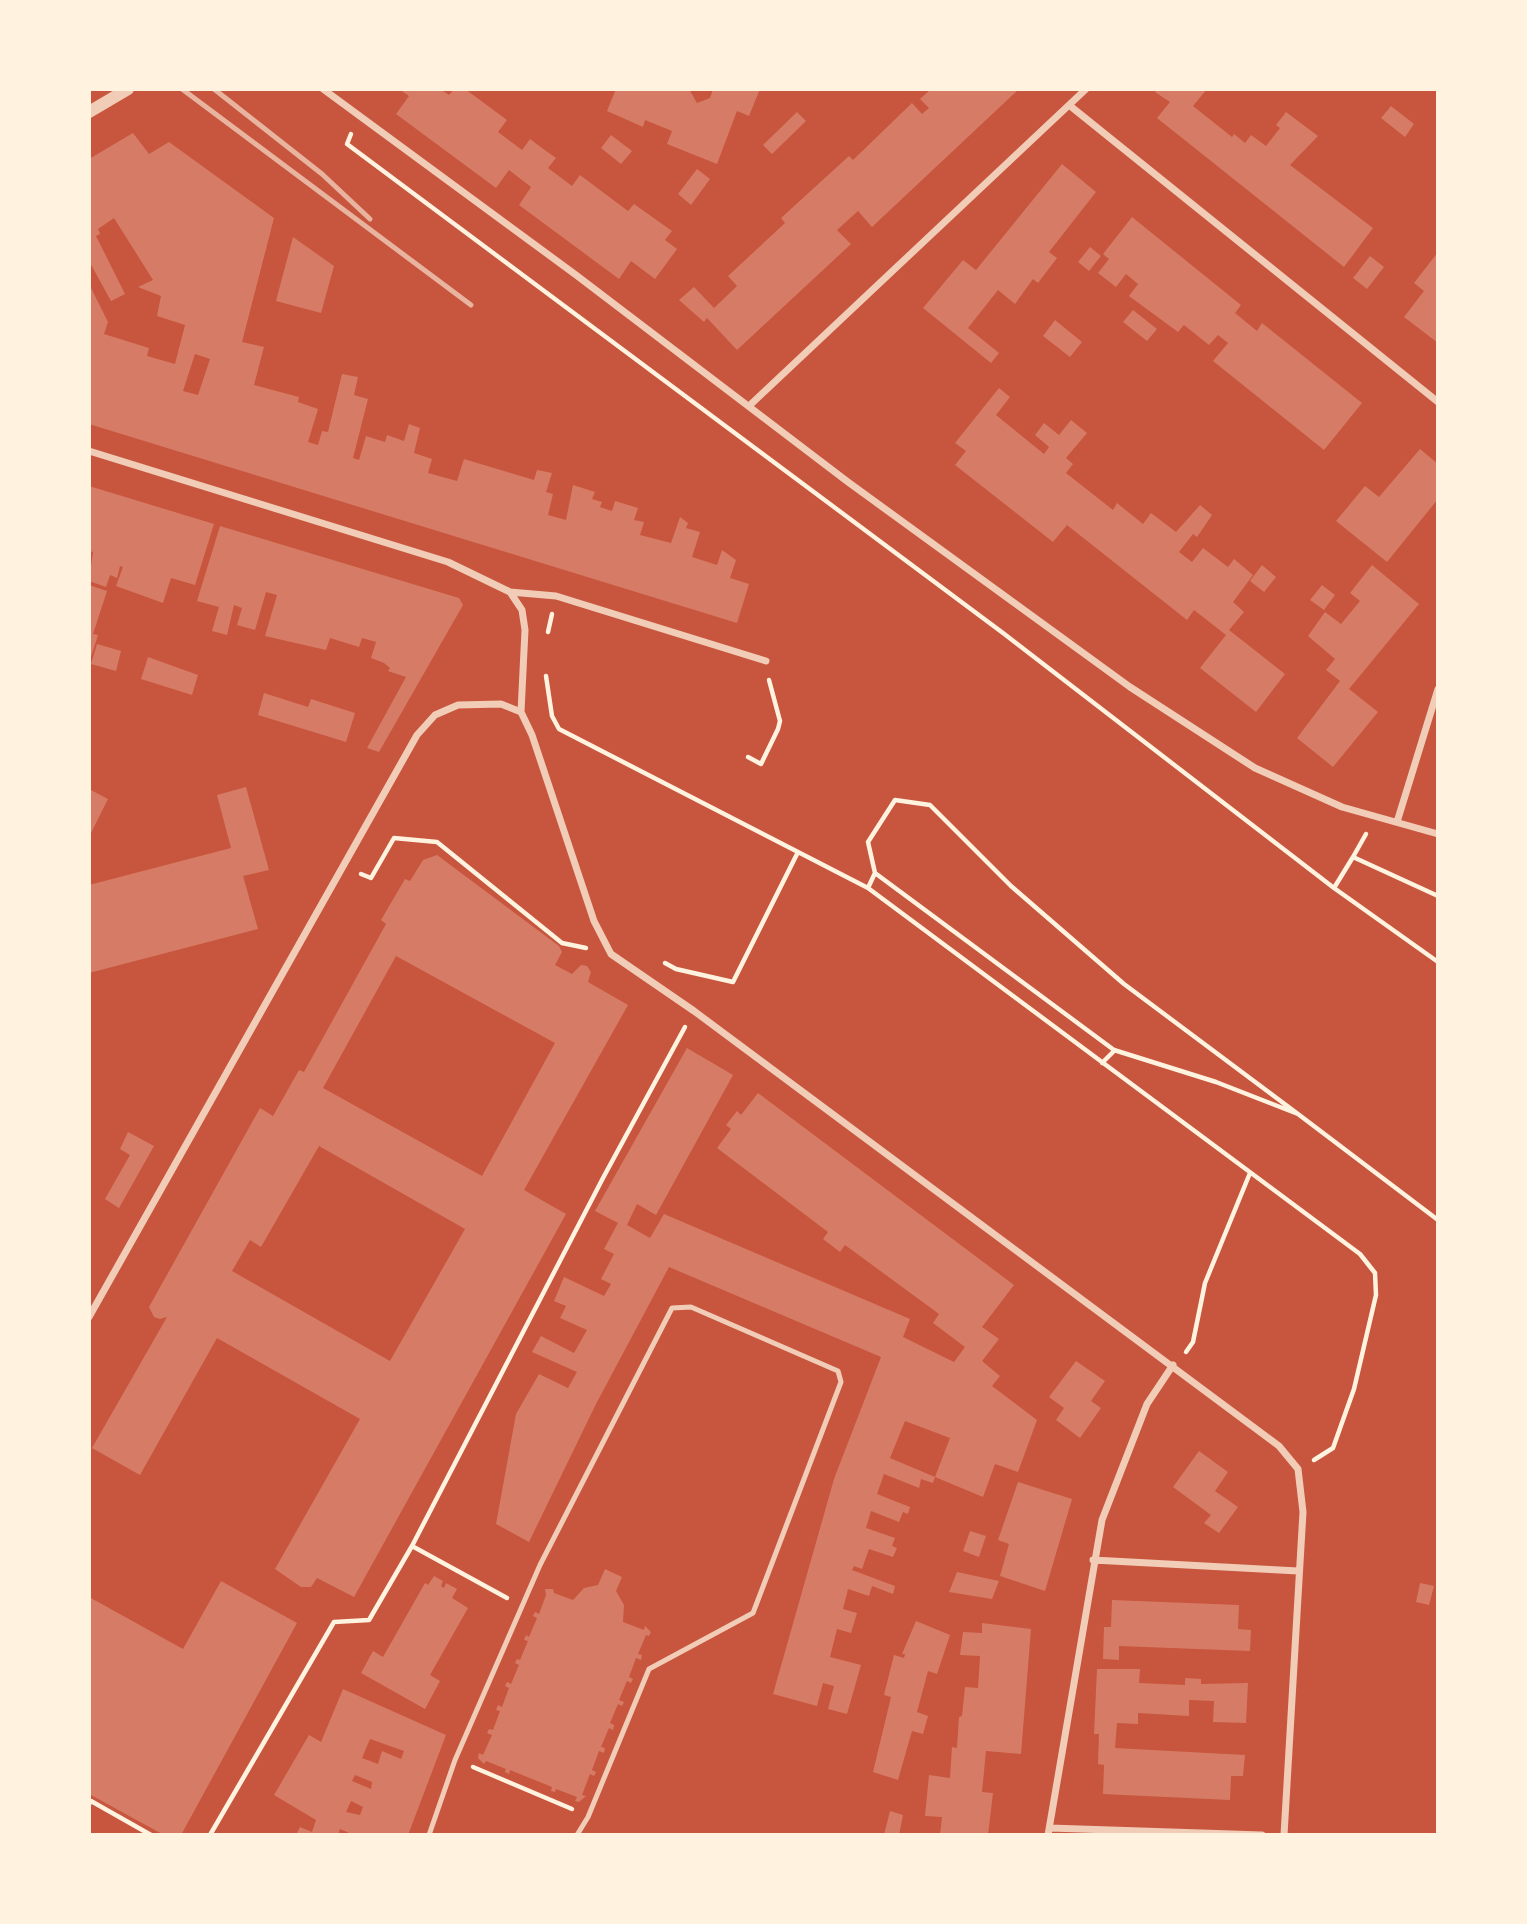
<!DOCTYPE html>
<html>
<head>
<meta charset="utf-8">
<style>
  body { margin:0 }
  #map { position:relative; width:1527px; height:1924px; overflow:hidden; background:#c8553d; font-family:"IBM Plex Sans",sans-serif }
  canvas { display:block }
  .frame { position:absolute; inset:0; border:91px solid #fff3e0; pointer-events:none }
</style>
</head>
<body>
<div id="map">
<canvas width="1527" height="1924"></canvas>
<div class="frame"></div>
</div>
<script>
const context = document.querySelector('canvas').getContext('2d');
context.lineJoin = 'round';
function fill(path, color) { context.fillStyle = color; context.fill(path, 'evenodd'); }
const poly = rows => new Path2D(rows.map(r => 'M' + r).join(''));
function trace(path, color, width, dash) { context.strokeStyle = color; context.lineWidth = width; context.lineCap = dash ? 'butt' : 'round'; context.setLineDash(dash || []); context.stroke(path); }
fill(poly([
  [399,89,440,89,449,95,454,89,465,89,507,120,498,132,522,150,530,139,542,148,556,158,548,168,572,186,580,175,628,211,634,204,672,231,665,240,677,249,655,279,631,261,619,279,519,205,531,187,509,170,496,188,396,114,409,96],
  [616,89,689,89,697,103,710,98,713,89,760,89,749,116,737,111,717,164,667,144,672,131,645,120,643,127,607,111],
  [931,89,1019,89,872,227,858,211,837,230,851,244,737,350,707,318,704,322,679,300,694,287,714,308,737,286,728,276,785,223,781,218,849,156,853,160,912,103,922,114,929,108,920,99],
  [1157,89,1207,89,1193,106,1232,137,1234,134,1245,143,1251,135,1266,146,1280,128,1276,125,1286,112,1318,136,1290,165,1373,228,1344,267,1157,118,1170,102,1155,92],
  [1391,106,1414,124,1405,137,1381,118],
  [797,112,806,121,772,154,763,145],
  [133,133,149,154,169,142,274,218,242,342,264,347,254,385,299,397,298,402,318,409,308,442,318,445,322,431,328,432,342,374,358,377,354,395,368,399,353,458,359,460,366,436,385,442,387,435,404,441,409,424,420,428,414,453,432,459,428,473,457,481,464,459,534,480,537,470,552,473,546,492,553,494,548,515,566,520,573,485,595,492,592,499,602,502,600,507,612,511,615,501,638,508,634,520,644,522,640,535,671,543,680,517,688,523,686,528,700,532,692,557,717,565,722,550,736,560,730,578,749,584,737,623,89,424,89,284,108,322,104,334,149,348,147,356,175,364,185,325,157,316,161,296,138,287,153,280,114,218,98,229,100,234,96,236,125,294,111,301,89,261,89,159],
  [195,354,210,359,198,395,183,391],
  [611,135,632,151,621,164,601,148],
  [1062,164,1096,192,1049,252,1057,258,1038,283,1033,279,1015,304,998,290,968,328,999,353,991,363,923,308,963,260,976,270],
  [697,169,710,179,691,205,678,194],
  [1132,217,1241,305,1235,313,1257,331,1262,323,1362,403,1324,450,1213,361,1228,343,1218,335,1209,345,1184,325,1178,332,1129,296,1138,284,1126,274,1116,287,1098,273,1109,259,1103,254],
  [293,237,334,266,321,313,276,301],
  [1090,247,1101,256,1089,271,1078,262],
  [1438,252,1438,343,1404,317,1424,291,1414,283],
  [1370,256,1384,267,1367,289,1353,278],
  [1133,310,1157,329,1147,341,1123,322],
  [1055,320,1082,342,1070,357,1043,336],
  [999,388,1010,397,996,415,1044,454,1049,447,1035,435,1044,423,1059,435,1071,420,1087,433,1066,458,1073,464,1066,473,1113,510,1117,503,1143,524,1151,513,1176,532,1200,505,1212,515,1197,537,1193,534,1179,552,1192,562,1203,548,1228,567,1234,559,1253,575,1233,602,1244,612,1229,630,1285,674,1256,712,1200,668,1226,635,1194,610,1187,620,1067,525,1053,542,955,465,966,451,955,443],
  [1420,449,1438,464,1438,499,1387,562,1336,521,1365,486,1379,497],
  [89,486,214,524,195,585,171,578,163,603,116,586,123,567,120,566,117,578,110,575,106,587,89,581,93,552,89,551],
  [220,526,459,598,463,605,379,752,367,748,406,677,388,671,390,668,384,663,371,658,376,642,362,638,359,647,330,638,326,650,265,636,277,595,266,592,255,630,237,625,242,608,234,605,227,635,212,631,219,607,197,601],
  [1262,565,1276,577,1264,592,1250,581],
  [1372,565,1419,604,1349,689,1378,712,1333,767,1297,738,1340,681,1326,670,1335,659,1308,636,1325,612,1341,624,1360,601,1350,593],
  [89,585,107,591,93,634,98,635,90,660],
  [1322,585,1335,595,1324,610,1310,600],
  [97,644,121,651,116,671,91,664],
  [148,657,198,675,192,695,141,679],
  [264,693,308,707,311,699,355,713,346,742,258,715],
  [246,787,269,870,243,876,258,929,89,973,89,885,231,848,217,795],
  [89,789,108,799,89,837],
  [437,855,559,946,562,952,555,965,572,974,581,965,587,966,591,972,588,982,628,1005,524,1190,566,1214,354,1597,317,1578,311,1587,301,1587,275,1569,360,1419,217,1338,140,1475,92,1448,167,1317,160,1319,154,1317,149,1307,260,1108,273,1116,299,1070,304,1072,386,924,381,920,405,879,410,881,423,860],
  [396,956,555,1043,482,1176,323,1088],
  [319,1146,465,1229,390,1361,232,1271,250,1240,261,1247],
  [687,1048,733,1075,656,1215,637,1204,627,1225,650,1238,664,1214,910,1319,903,1337,954,1362,965,1347,933,1323,939,1314,845,1245,840,1252,823,1239,828,1232,717,1148,731,1129,726,1125,737,1111,741,1115,758,1093,1014,1285,982,1327,999,1339,982,1361,1000,1376,992,1386,1037,1420,1018,1472,995,1464,983,1497,935,1477,950,1438,905,1421,890,1458,935,1477,933,1483,921,1479,919,1488,884,1474,877,1494,910,1507,908,1514,903,1512,899,1522,871,1511,866,1528,895,1538,892,1546,897,1548,893,1557,869,1549,862,1569,854,1566,852,1570,895,1586,893,1594,872,1586,869,1596,848,1589,843,1609,857,1613,851,1633,837,1629,830,1657,861,1665,847,1714,828,1709,834,1686,823,1683,817,1706,773,1694,834,1479,881,1357,669,1267,596,1404,529,1542,496,1524,516,1414,539,1374,568,1388,577,1372,532,1352,541,1336,574,1353,587,1330,560,1318,566,1306,554,1301,564,1277,604,1296,611,1284,601,1279,614,1254,604,1249,618,1223,595,1211],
  [128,1132,154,1146,119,1208,105,1199,130,1155,120,1149],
  [1076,1361,1105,1381,1091,1401,1101,1408,1080,1438,1056,1420,1064,1408,1049,1397],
  [1199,1451,1228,1472,1215,1491,1238,1507,1219,1533,1204,1523,1211,1515,1173,1487],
  [1018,1482,1072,1499,1045,1591,1000,1576,1009,1544,998,1540],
  [970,1531,986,1536,979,1557,963,1551],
  [605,1569,622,1577,616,1591,624,1605,623,1622,644,1630,645,1626,651,1632,649,1636,646,1635,638,1654,642,1655,641,1660,636,1658,629,1677,633,1679,631,1683,627,1681,619,1700,624,1702,622,1706,618,1704,610,1723,614,1725,613,1730,609,1728,601,1747,605,1748,604,1753,599,1751,592,1770,596,1772,594,1776,590,1774,582,1795,586,1796,579,1802,575,1801,577,1797,556,1789,555,1792,551,1791,552,1787,510,1770,509,1774,505,1772,506,1769,486,1761,484,1764,478,1758,479,1753,483,1755,492,1735,487,1733,489,1729,493,1730,500,1711,496,1710,498,1705,502,1707,509,1688,505,1686,507,1682,511,1684,519,1665,515,1663,517,1659,520,1660,528,1641,524,1640,526,1635,529,1637,537,1618,533,1616,535,1612,539,1614,546,1595,545,1589,553,1589,554,1593,573,1600,584,1588,598,1585],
  [957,1572,999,1581,992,1599,949,1592],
  [434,1576,443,1581,441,1586,444,1588,446,1583,457,1589,452,1598,468,1608,430,1675,440,1681,425,1709,361,1673,373,1651,383,1657,425,1583,428,1585],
  [221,1581,297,1623,181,1835,164,1835,89,1794,89,1597,183,1649],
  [1420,1583,1434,1586,1429,1605,1416,1602],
  [1112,1600,1239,1605,1238,1629,1251,1630,1250,1651,1119,1646,1119,1660,1103,1659,1104,1627,1111,1627],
  [916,1621,950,1635,937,1674,928,1671,917,1712,928,1716,923,1734,912,1731,898,1780,873,1772,891,1697,884,1695,894,1655,904,1658,905,1654,902,1654],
  [982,1623,1031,1629,1021,1754,986,1751,982,1792,993,1793,988,1835,940,1835,942,1817,925,1816,929,1775,950,1778,952,1747,957,1748,959,1717,962,1716,965,1687,978,1688,980,1656,960,1655,963,1632,982,1633],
  [1097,1669,1140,1669,1139,1683,1185,1685,1185,1678,1201,1679,1201,1684,1248,1683,1246,1723,1213,1722,1214,1701,1189,1700,1189,1716,1138,1713,1138,1724,1117,1723,1115,1748,1245,1755,1243,1776,1231,1776,1230,1800,1103,1794,1104,1765,1098,1764,1099,1734,1094,1734],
  [343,1689,446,1735,408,1835,354,1835,340,1829,338,1835,296,1835,300,1827,312,1832,316,1820,274,1795,309,1735,321,1742],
  [370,1739,404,1751,401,1759,382,1751,378,1764,362,1758],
  [355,1775,372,1782,371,1789,352,1781],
  [351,1801,363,1807,360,1815,346,1812],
  [890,1811,903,1815,899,1835,884,1835]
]), '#d67c66');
trace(poly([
  [351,134,347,144,1003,633,1334,888,1438,962],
  [548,632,552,614],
  [546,676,552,716,559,729,868,888,1360,1254,1375,1273,1376,1295,1354,1389,1333,1448,1314,1460],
  [748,757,761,764,778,729,780,721,769,680],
  [1353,857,1366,834],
  [361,874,371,878,394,838,437,842,562,943,586,948],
  [868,888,875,873],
  [1334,888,1353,857,1438,896],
  [665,963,676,969,733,982,798,852],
  [1102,1063,1114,1051],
  [1298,1114,1216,1082,1114,1050,875,873,868,842,895,800,930,805,1011,886,1124,984,1298,1114,1438,1220],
  [1186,1352,1193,1342,1205,1283,1250,1173],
  [412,1546,507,1598],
  [473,1767,572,1809],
  [89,1804,91,1801,151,1835],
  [210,1835,334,1622,369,1620,412,1546,603,1178,685,1027]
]), '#fff3e0', 4.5);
trace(poly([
  [429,1835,455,1760,540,1565,672,1308,691,1307,838,1371,841,1382,753,1613,649,1669,588,1817,577,1835]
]), '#f1ccb7', 5);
trace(poly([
  [323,89,576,275,848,482,1130,687,1255,768,1342,807,1438,834],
  [1069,105,1438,402],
  [749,406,1086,89],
  [89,451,448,562,510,592,522,610,525,630,521,712,532,735,594,921,611,954,694,1011,1279,1446,1298,1469,1303,1512,1284,1835],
  [510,592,556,596,766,661],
  [1397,822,1438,689],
  [89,1317,417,735,435,715,458,705,501,704,521,712],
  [1093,1560,1298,1571],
  [1050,1828,1262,1835],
  [1048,1835,1102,1520,1147,1404,1173,1365]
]), '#f1ccb7', 7);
trace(poly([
  [89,112,128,89]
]), '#f1ccb7', 12);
trace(poly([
  [182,89,471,305],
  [214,89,322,174,370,219]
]), '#e9b49f', 5);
</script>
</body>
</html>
